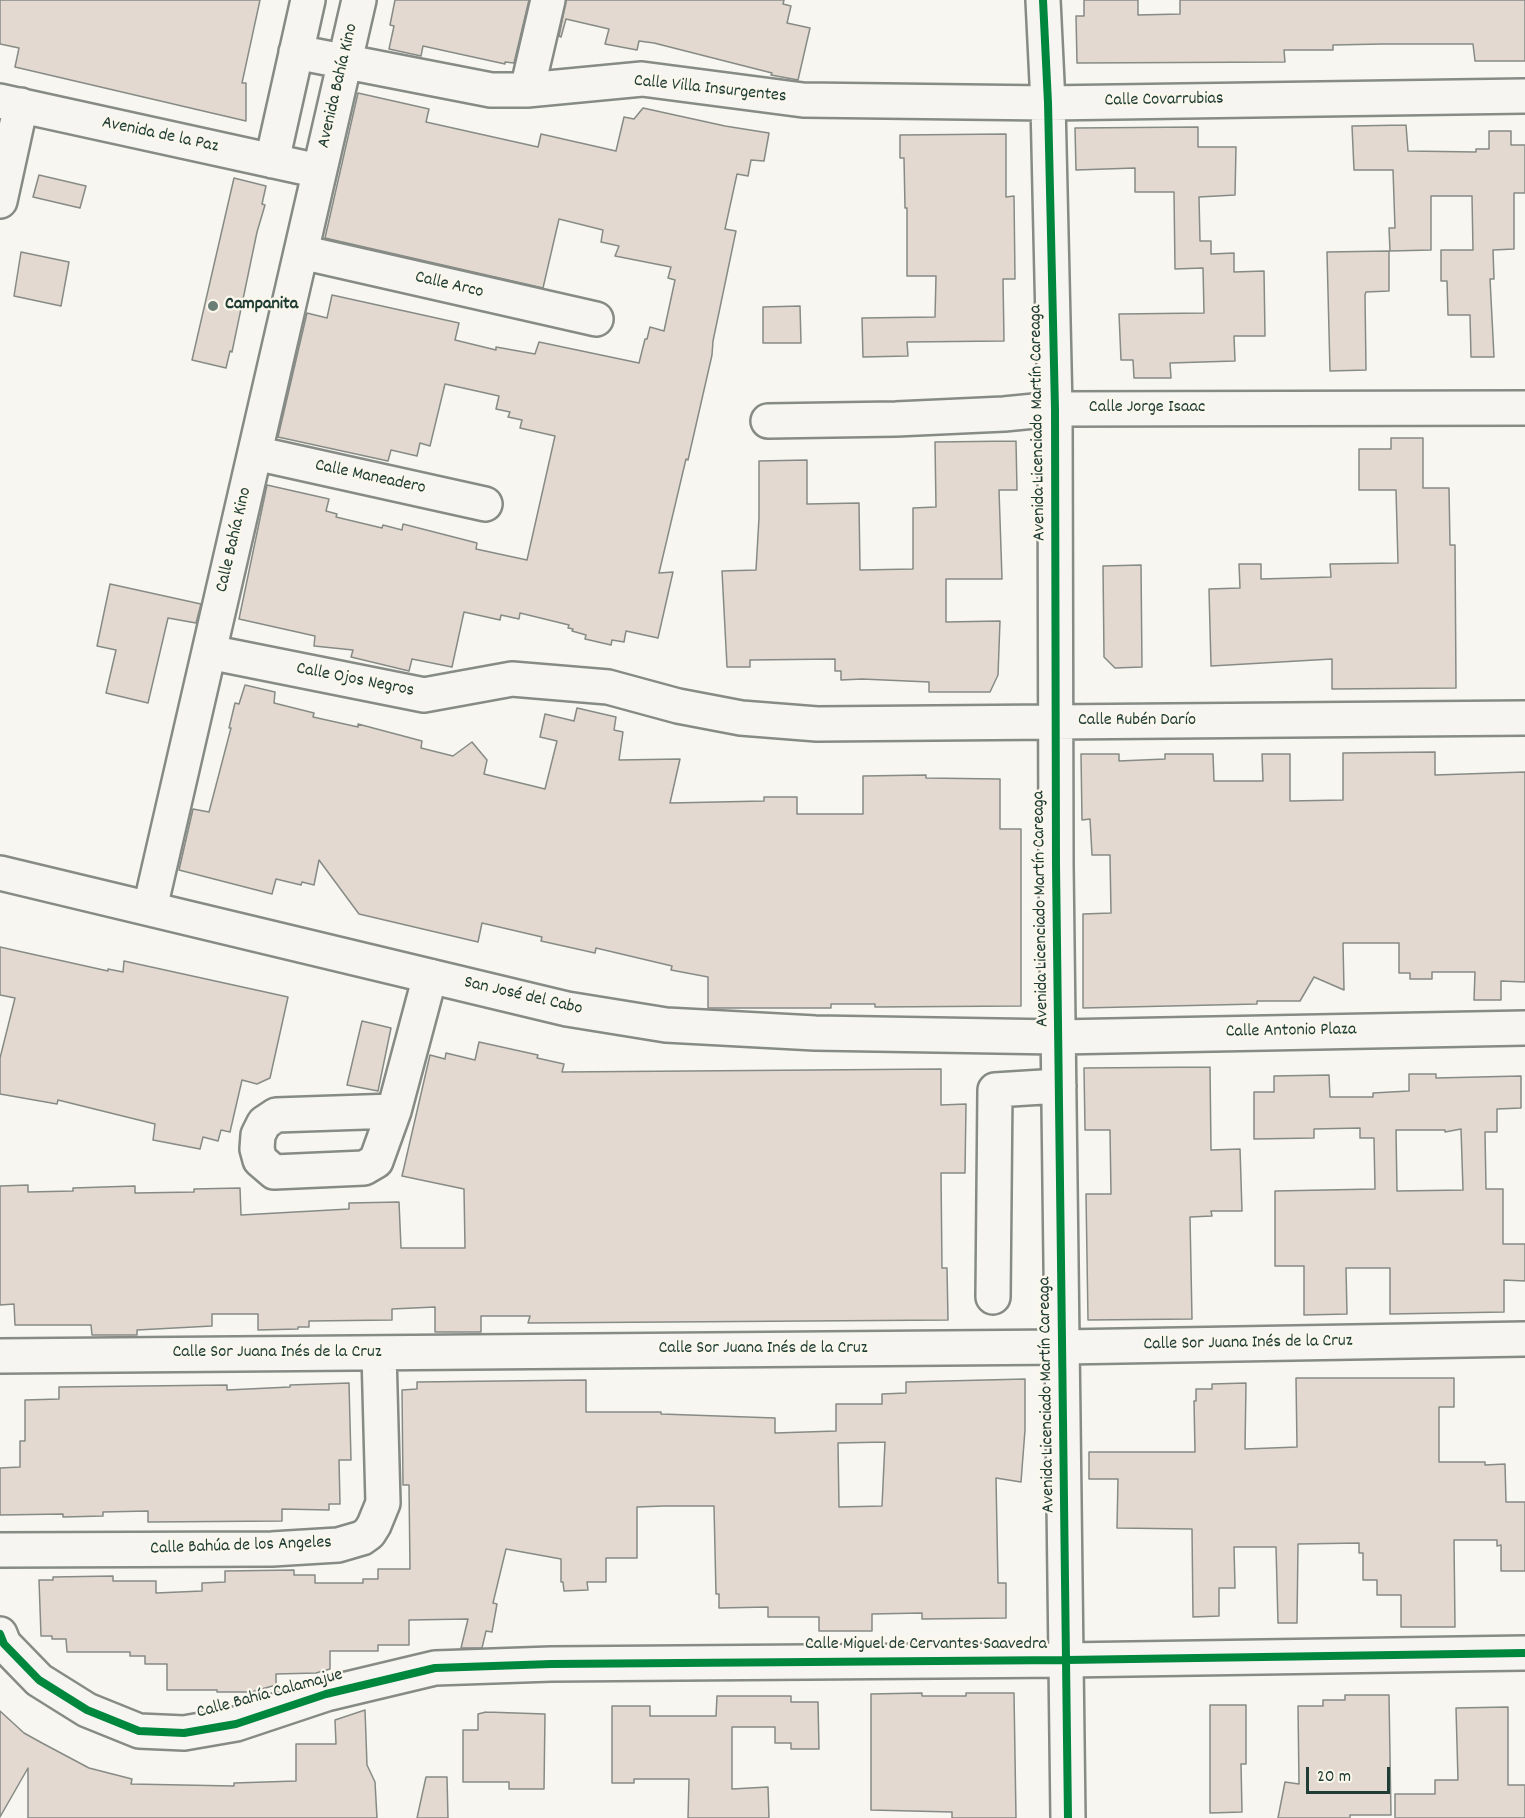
<!DOCTYPE html>
<html>
<head>
<meta charset="utf-8">
<style>
  body { margin:0 }
  #map { position:relative; width:1525px; height:1818px; overflow:hidden; background:#f8f6f0; font-family:Dekko,sans-serif }
  canvas { display:block }
  .scale { position:absolute; left:1306px; top:1767px; width:84px; height:27px; box-sizing:border-box; border:3px solid #1f3d34; border-top:0; padding-left:8px; font-size:18px; line-height:21px; white-space:nowrap; color:#1f3d34; -webkit-text-stroke:4px #fbf7ec; paint-order:stroke }
</style>
</head>
<body>
<div id="map">
<canvas width="1525" height="1818"></canvas>
<div class="scale">20 m</div>
</div>
<script>
const context = document.querySelector('canvas').getContext('2d');
context.lineJoin = 'round';
function fill(path, color) { context.fillStyle = color; context.fill(path, 'evenodd'); }
const poly = rows => new Path2D(rows.map(r => 'M' + r).join(''));
function trace(path, color, width, dash) { context.strokeStyle = color; context.lineWidth = width; context.lineCap = dash ? 'butt' : 'round'; context.setLineDash(dash || []); context.stroke(path); }
function write(font, color, halo, rows, align = 'center') {
  context.font = font + ' Dekko,sans-serif'; context.lineWidth = 4.5; context.setLineDash([]); context.textBaseline = 'middle'; context.strokeStyle = halo; context.fillStyle = color; for (const [text, x, y, turn = 0] of rows) {
    context.save(); context.translate(x, y); context.rotate((+turn || 0) * Math.PI / 180); context.textAlign = isNaN(turn) ? turn : align; if (halo) context.strokeText(text, 0, 0); context.fillText(text, 0, 0); context.restore();
  }
}
const building = poly([
  [0,0,260,0,242,83,246,83,246,121,15,67,19,48,0,44,0,0],
  [395,0,529,0,514,63,505,62,505,64,423,46,421,56,389,49,394,26,390,25,395,0],
  [566,0,784,0,783,4,791,6,787,23,810,28,798,80,771,75,772,73,654,43,639,41,637,50,605,44,609,29,566,19,561,37,559,36,566,0],
  [1084,0,1138,0,1138,15,1180,14,1180,0,1525,0,1525,61,1475,61,1473,44,1382,44,1333,45,1333,50,1284,50,1285,62,1077,63,1076,16,1084,16,1084,0],
  [358,93,429,109,426,122,538,147,541,134,616,151,624,117,634,119,643,108,725,126,769,133,764,161,751,160,748,176,737,174,725,229,736,231,713,341,712,355,688,460,686,459,659,573,673,572,658,638,626,631,624,642,612,640,611,645,585,639,586,635,572,631,573,629,568,628,569,625,520,613,519,619,501,615,500,620,464,612,452,667,412,659,409,671,351,657,353,650,314,646,315,636,239,619,267,485,329,499,326,511,337,514,336,517,382,528,383,525,402,530,403,524,477,543,476,549,527,560,555,436,520,428,522,420,508,417,510,412,496,409,499,396,445,384,430,446,420,443,417,456,391,450,388,461,278,437,307,313,327,318,332,295,459,323,455,340,496,350,496,347,535,354,539,342,639,363,645,339,647,339,650,327,664,331,675,280,668,278,671,267,615,256,619,246,601,242,603,230,559,219,543,288,325,238,358,93],
  [1406,125,1408,151,1476,152,1476,149,1489,149,1489,131,1511,131,1511,145,1525,145,1525,193,1514,193,1514,249,1493,250,1494,279,1490,279,1494,357,1471,357,1470,315,1448,315,1447,281,1441,281,1441,250,1473,250,1472,196,1431,196,1431,250,1390,251,1389,228,1395,228,1393,170,1354,170,1352,126,1406,125],
  [1198,127,1198,147,1236,147,1235,195,1199,197,1200,241,1211,241,1211,254,1234,253,1234,272,1264,271,1265,336,1234,336,1235,361,1170,363,1171,378,1134,378,1133,360,1121,360,1119,314,1204,313,1203,268,1175,269,1174,192,1135,192,1135,168,1076,170,1075,128,1198,127],
  [1006,134,1006,197,1014,196,1015,279,1003,279,1004,341,907,342,908,356,863,357,862,318,935,317,936,276,907,276,907,208,905,208,904,158,900,158,900,135,1006,134],
  [39,175,86,186,80,208,33,197,39,175],
  [234,178,266,186,262,204,265,205,257,232,232,352,230,351,226,368,192,360,234,178],
  [1389,251,1389,291,1366,292,1365,295,1366,370,1330,371,1327,252,1389,251],
  [21,252,69,262,61,306,14,296,21,252],
  [800,306,801,343,763,343,763,307,800,306],
  [1391,438,1423,438,1423,488,1449,488,1450,545,1455,545,1456,688,1332,689,1332,659,1211,666,1209,589,1240,588,1239,564,1261,564,1261,579,1331,577,1330,564,1398,563,1396,490,1359,490,1359,449,1391,449,1391,438],
  [1016,441,1017,490,999,490,1002,579,946,579,946,622,1000,621,998,675,990,692,929,692,929,682,862,679,841,680,841,671,835,671,835,659,750,660,750,667,727,667,722,571,756,570,759,518,759,461,807,460,807,504,859,503,860,570,913,569,913,508,936,507,935,442,1016,441],
  [1141,565,1142,667,1115,668,1104,657,1103,566,1141,565],
  [110,584,201,604,196,623,168,618,148,703,106,693,116,650,97,646,110,584],
  [245,685,275,692,274,703,314,713,313,717,358,727,358,724,422,741,421,748,453,756,472,742,487,760,484,774,545,789,557,741,540,737,545,714,574,721,577,708,616,717,614,730,623,732,619,760,680,759,670,803,764,801,764,797,797,797,797,814,863,814,863,776,926,775,926,778,1000,779,1000,829,1021,829,1021,1006,875,1007,875,1004,831,1004,831,1008,708,1008,708,977,671,970,672,966,596,948,595,953,541,941,542,937,482,923,478,942,359,914,319,860,314,885,302,882,301,885,276,879,272,894,179,870,193,809,209,812,231,728,229,728,235,703,239,704,245,685],
  [1435,752,1435,775,1525,772,1525,982,1501,981,1501,1000,1474,1000,1475,972,1432,972,1432,979,1410,979,1410,973,1399,973,1399,943,1343,943,1344,990,1314,977,1300,1001,1257,1001,1257,1004,1083,1008,1083,914,1111,913,1110,855,1092,855,1090,819,1082,820,1081,754,1119,754,1119,761,1165,759,1165,754,1213,754,1214,781,1263,781,1262,754,1290,754,1290,801,1343,800,1343,753,1435,752],
  [0,947,108,971,108,969,123,972,124,961,288,997,270,1078,257,1084,242,1080,230,1132,221,1130,218,1141,203,1137,200,1149,153,1140,155,1124,58,1100,57,1104,0,1094,0,1058,15,998,0,995,0,947],
  [362,1021,391,1028,378,1091,347,1085,362,1021],
  [479,1042,538,1055,537,1058,564,1064,562,1072,941,1069,941,1105,966,1104,965,1173,941,1173,942,1268,947,1268,948,1320,528,1323,530,1316,481,1316,481,1332,435,1332,435,1307,392,1309,392,1320,309,1321,309,1327,298,1327,298,1329,258,1330,258,1314,212,1314,212,1326,137,1330,137,1335,92,1335,91,1325,15,1325,14,1304,0,1305,0,1186,28,1185,28,1192,73,1191,73,1188,135,1186,135,1193,194,1192,194,1189,240,1188,241,1215,349,1209,349,1203,399,1202,401,1248,465,1248,464,1189,402,1176,430,1055,445,1059,446,1053,475,1060,479,1042],
  [1210,1067,1211,1150,1240,1149,1242,1211,1211,1211,1212,1216,1190,1217,1192,1319,1088,1320,1086,1194,1111,1194,1110,1130,1085,1130,1084,1068,1210,1067],
  [1409,1074,1436,1074,1436,1078,1521,1076,1521,1108,1497,1109,1497,1132,1485,1132,1486,1189,1503,1189,1503,1244,1525,1244,1525,1281,1504,1280,1504,1312,1390,1314,1390,1268,1346,1268,1347,1314,1304,1315,1304,1266,1275,1266,1275,1191,1375,1189,1374,1138,1360,1138,1360,1128,1314,1129,1314,1138,1254,1139,1254,1092,1274,1092,1274,1076,1329,1075,1330,1097,1373,1097,1373,1093,1409,1091,1409,1074],
  [1461,1129,1463,1190,1397,1191,1396,1130,1445,1130,1445,1132,1461,1129],
  [1296,1378,1454,1378,1454,1407,1439,1407,1439,1462,1485,1462,1485,1465,1505,1464,1506,1502,1525,1502,1525,1571,1501,1571,1501,1545,1497,1546,1497,1540,1454,1540,1455,1627,1401,1627,1401,1595,1377,1595,1377,1580,1363,1580,1363,1553,1359,1553,1359,1543,1298,1544,1297,1623,1278,1623,1276,1547,1234,1547,1235,1588,1219,1588,1219,1616,1193,1617,1192,1529,1117,1528,1118,1479,1089,1479,1089,1452,1195,1452,1194,1401,1196,1401,1196,1389,1212,1389,1212,1384,1246,1383,1245,1449,1297,1447,1296,1378],
  [1025,1379,1025,1430,1021,1482,996,1478,998,1583,1006,1583,1006,1618,922,1619,922,1613,872,1614,872,1631,819,1631,819,1617,768,1617,768,1607,719,1608,719,1594,716,1594,714,1506,664,1506,637,1507,637,1558,606,1558,606,1582,587,1582,588,1590,564,1591,563,1582,561,1582,561,1559,506,1549,493,1603,497,1604,492,1632,486,1631,482,1648,461,1648,468,1619,409,1620,409,1645,378,1645,378,1651,330,1651,330,1669,316,1673,276,1674,276,1685,251,1692,217,1692,217,1690,167,1690,167,1664,145,1664,145,1656,130,1656,130,1652,67,1652,66,1639,52,1639,52,1636,41,1636,39,1580,53,1580,53,1577,113,1576,113,1581,156,1581,156,1593,202,1591,202,1583,225,1582,225,1571,294,1570,294,1575,315,1575,315,1583,363,1583,363,1579,378,1579,378,1569,410,1569,409,1485,403,1485,402,1390,417,1389,417,1382,586,1380,586,1412,661,1412,661,1414,775,1418,775,1433,836,1431,836,1404,882,1404,882,1394,906,1393,906,1382,1025,1379],
  [885,1442,882,1506,839,1507,838,1443,885,1442],
  [349,1383,351,1460,339,1460,340,1504,329,1504,329,1510,282,1509,282,1521,148,1522,148,1511,103,1512,103,1516,63,1517,63,1514,0,1515,0,1468,20,1467,20,1441,25,1441,25,1400,59,1399,59,1387,227,1385,227,1390,290,1387,290,1385,349,1383],
  [922,1693,922,1696,966,1696,966,1693,1014,1693,1016,1818,952,1818,952,1812,871,1810,871,1694,922,1693],
  [1345,1695,1389,1695,1391,1815,1350,1815,1350,1818,1278,1818,1285,1782,1299,1784,1298,1706,1323,1706,1323,1700,1345,1700,1345,1695],
  [717,1696,791,1696,791,1702,818,1702,819,1749,791,1749,791,1743,775,1743,775,1727,732,1727,732,1789,768,1787,769,1818,688,1818,689,1779,634,1779,634,1783,612,1783,612,1706,650,1706,650,1716,716,1716,717,1696],
  [1210,1705,1246,1705,1246,1764,1241,1764,1242,1812,1210,1813,1210,1705],
  [1508,1707,1508,1785,1525,1785,1525,1818,1395,1818,1395,1794,1435,1794,1435,1780,1458,1780,1456,1708,1508,1707],
  [365,1710,367,1765,375,1782,377,1818,28,1818,28,1768,0,1817,0,1711,24,1733,42,1743,89,1768,132,1779,131,1784,234,1786,234,1783,296,1781,296,1744,336,1744,335,1720,365,1710],
  [486,1712,545,1714,544,1789,509,1789,509,1782,463,1782,463,1730,478,1730,478,1714,486,1712],
  [426,1777,447,1777,448,1818,417,1818,426,1777]
]);
fill(building, '#e3d9d0');
trace(building, '#868b86', 1.5);
const minor = poly([
  [1043,0,1048,103,1055,409,1056,865,1068,1818],
  [296,52,491,90,527,90,642,79,803,100,1048,103,1525,96],
  [527,90,548,0],
  [0,101,319,171],
  [272,161,308,0],
  [0,201,21,105],
  [301,252,596,319],
  [768,421,896,419,1004,414,1055,409,1525,408],
  [255,453,485,504],
  [209,652,424,695,512,679,608,687,678,706,741,718,817,724,1525,718],
  [0,873,567,1009,666,1025,815,1033,1058,1037,1525,1028],
  [150,908,359,0],
  [394,1111,276,1115,264,1123,258,1135,257,1149,260,1160,274,1172,364,1168,376,1161,394,1111,430,976],
  [993,1297,995,1090,1059,1086],
  [0,1356,1063,1347,1525,1339],
  [0,1550,272,1549,338,1545,362,1538,369,1533,374,1525,383,1503,379,1353],
  [0,1634,4,1644,39,1680,87,1710,139,1731,184,1733,236,1724,326,1694,435,1668,551,1664,1066,1660,1525,1653]
]);
trace(minor, '#868b86', 38);
trace(minor, '#f6f5f1', 33);
trace(poly([
  [1043,0,1048,103,1055,409,1056,865,1068,1818],
  [0,1634,4,1644,39,1680,87,1710,139,1731,184,1733,236,1724,326,1694,435,1668,551,1664,1066,1660,1525,1653]
]), '#00873e', 8);
for (const [x, y, r, color] of [
  [213,306,6,"#6b7e76"]
]) { const dot = new Path2D(); dot.arc(x, y, r, 0, 2 * Math.PI); context.fillStyle = color; context.fill(dot); trace(dot, '#fbf7ec', 2); }
write('18px', '#1f3d34', '#fbf7ec', [
  ["Avenida Bahía Kino",339,86,-77],
  ["Calle Villa Insurgentes",710,90,6],
  ["Calle Covarrubias",1164,101,-1],
  ["Avenida de la Paz",160,136,12],
  ["Calle Arco",449,286,13],
  ["Calle Jorge Isaac",1147,409],
  ["Avenida Licenciado Martín Careaga",1039,423,-91],
  ["Calle Maneadero",370,478,12],
  ["Calle Bahía Kino",235,540,-77],
  ["Calle Ojos Negros",355,681,11],
  ["Calle Rubén Darío",1137,722],
  ["Avenida Licenciado Martín Careaga",1042,909,-91],
  ["San José del Cabo",523,997,13],
  ["Calle Antonio Plaza",1291,1032,-1],
  ["Calle Sor Juana Inés de la Cruz",1248,1344,-1],
  ["Calle Sor Juana Inés de la Cruz",763,1350],
  ["Calle Sor Juana Inés de la Cruz",277,1354],
  ["Avenida Licenciado Martín Careaga",1048,1395,-91],
  ["Calle Bahúa de los Angeles",241,1547,-2],
  ["Calle Miguel de Cervantes Saavedra",926,1646],
  ["Calle Bahía Calamajue",270,1695,-15]
]);
write('bold 18px', '#1f3d34', '#fbf7ec', [
  ["Campanita",225,306]
], 'left');
</script>
</body>
</html>
